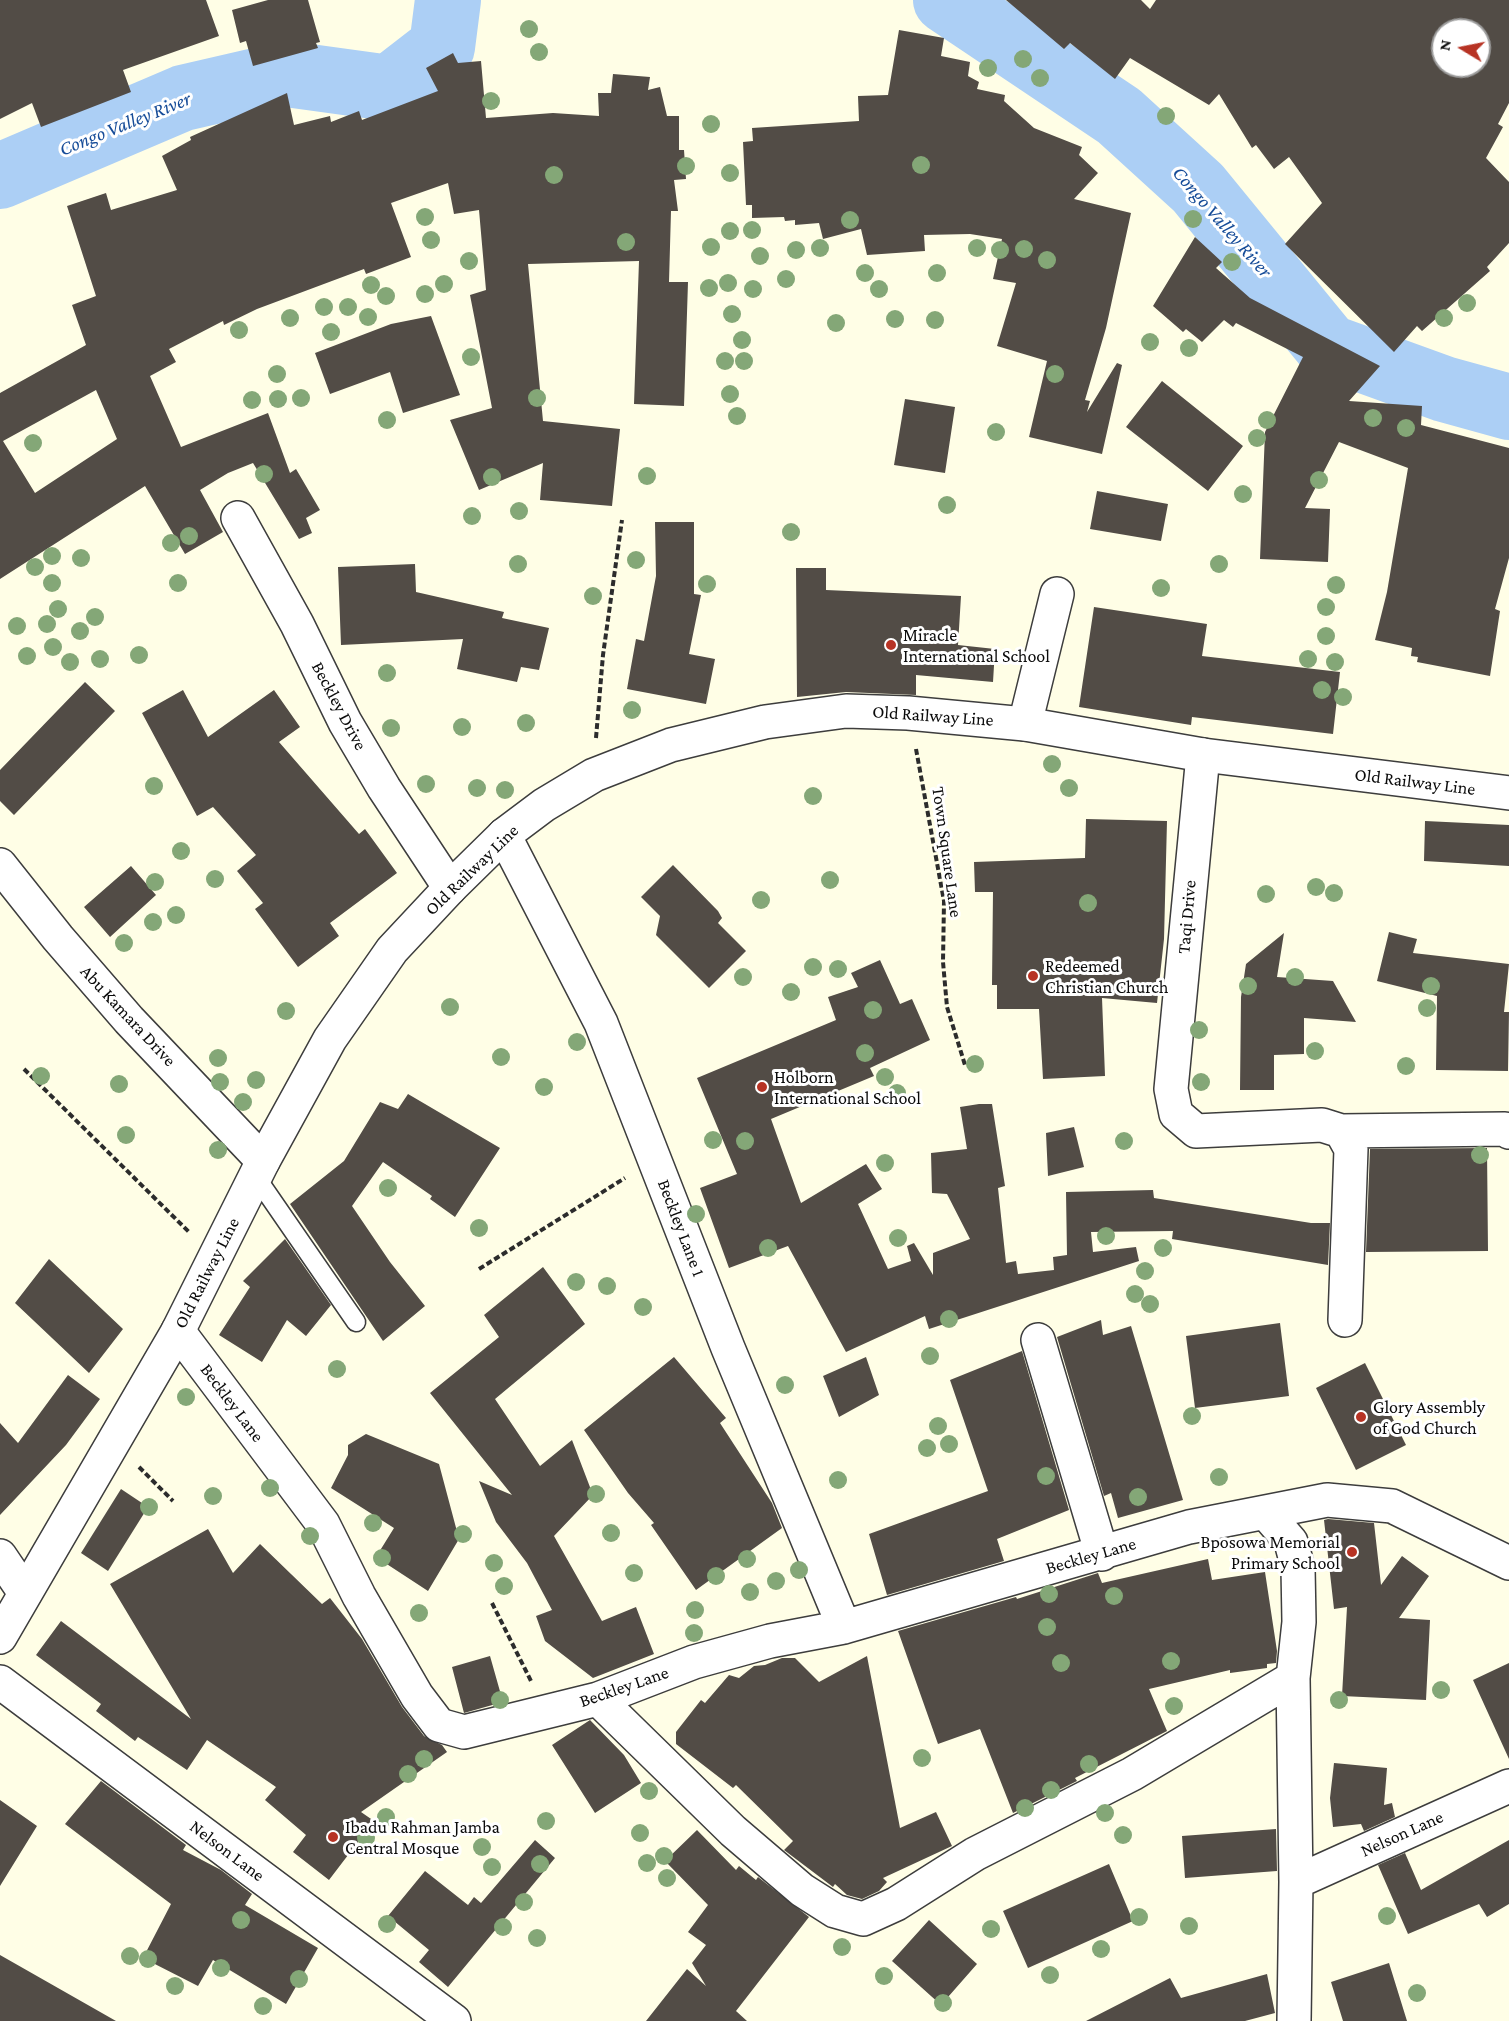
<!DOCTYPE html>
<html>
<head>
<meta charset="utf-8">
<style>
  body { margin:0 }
  #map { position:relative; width:1509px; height:2021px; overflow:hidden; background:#fffee6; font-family:"Crimson Pro",serif }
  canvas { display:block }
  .north { position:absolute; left:1431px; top:18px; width:60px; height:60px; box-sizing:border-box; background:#fff; border:2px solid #9d9d9d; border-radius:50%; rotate:280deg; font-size:16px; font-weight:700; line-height:24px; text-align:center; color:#0a0a0a }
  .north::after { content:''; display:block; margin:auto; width:21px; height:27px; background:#b73324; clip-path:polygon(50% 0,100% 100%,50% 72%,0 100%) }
</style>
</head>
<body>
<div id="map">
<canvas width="1509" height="2021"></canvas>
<div class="north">N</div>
</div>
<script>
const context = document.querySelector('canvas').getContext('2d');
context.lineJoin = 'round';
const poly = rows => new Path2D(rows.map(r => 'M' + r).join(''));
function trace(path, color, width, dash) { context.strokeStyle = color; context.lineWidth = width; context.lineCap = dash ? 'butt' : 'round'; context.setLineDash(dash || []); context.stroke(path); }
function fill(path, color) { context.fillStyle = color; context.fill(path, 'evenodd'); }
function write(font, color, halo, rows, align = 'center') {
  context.font = font + ' "Crimson Pro",serif'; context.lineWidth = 6; context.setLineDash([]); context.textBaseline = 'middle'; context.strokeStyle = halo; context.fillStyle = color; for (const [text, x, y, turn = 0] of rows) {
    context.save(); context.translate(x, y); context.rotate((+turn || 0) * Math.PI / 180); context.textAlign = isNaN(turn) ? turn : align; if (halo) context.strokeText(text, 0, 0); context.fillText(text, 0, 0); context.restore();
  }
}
trace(poly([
  [946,0,1119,116,1198,188,1328,347,1444,389,1509,407],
  [0,176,183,98,287,74,389,88,442,47,448,0]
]), '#accff5', 66);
fill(poly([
  [0,0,206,0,219,36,123,70,131,92,41,127,32,103,0,119],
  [268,0,308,0,320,42,316,43,318,48,253,66,246,41,240,43,232,10],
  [1006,0,1141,0,1150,9,1156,0,1509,0,1509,103,1498,124,1503,127,1486,158,1509,182,1509,243,1487,267,1490,271,1422,331,1417,326,1394,352,1285,244,1322,203,1289,157,1274,169,1256,145,1252,148,1219,94,1209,105,1130,58,1115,79,1070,43,1064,49],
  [1443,30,1479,30,1479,66,1443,66],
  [899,30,944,38,941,56,970,62,968,76,979,82,977,89,1005,95,1004,101,1034,128,1082,147,1079,155,1098,173,1074,199,1131,213,1106,328,1085,400,1090,401,1087,412,1117,363,1122,365,1102,454,1029,437,1047,361,997,346,1016,283,993,279,1002,239,970,234,924,235,925,251,867,255,861,229,823,239,819,223,795,225,795,220,785,221,784,217,752,218,752,205,746,205,743,142,753,141,752,128,859,121,858,96,888,95],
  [453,53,458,63,481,61,486,118,553,113,599,116,598,93,611,93,613,74,650,77,648,90,660,87,667,116,679,116,679,150,684,150,686,179,674,180,678,211,671,211,669,282,688,282,684,406,634,404,639,261,528,264,543,421,620,429,612,506,540,500,543,463,479,490,450,420,492,408,470,295,486,290,479,210,454,214,448,183,391,203,411,257,366,274,364,269,257,309,224,325,223,321,169,349,176,362,150,376,181,447,268,413,290,473,296,469,320,510,306,518,312,533,299,539,253,463,228,473,200,490,223,532,185,554,145,486,0,579,0,393,86,345,72,305,96,296,67,206,106,193,111,210,177,190,162,156,191,140,190,137,287,93,294,125,330,116,331,122,359,111,362,120,438,91,426,68],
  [96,390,117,439,35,493,3,441],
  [1195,237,1222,262,1216,268,1250,298,1380,366,1349,401,1422,406,1421,425,1509,448,1509,558,1495,609,1500,611,1490,676,1417,662,1418,657,1411,656,1412,648,1375,640,1387,592,1408,468,1339,442,1305,508,1330,509,1328,562,1260,559,1265,432,1303,357,1236,323,1233,327,1224,320,1202,342,1186,329,1183,332,1153,306],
  [431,316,460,395,403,413,390,372,330,394,315,353,391,324],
  [1162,381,1243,446,1208,491,1126,427],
  [905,399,955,407,945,473,894,465],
  [1097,491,1168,504,1161,541,1090,529],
  [655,522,694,522,694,594,701,595,689,654,715,659,706,704,627,689,636,639,644,641,656,576],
  [415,564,416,592,504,612,502,618,549,628,539,670,521,667,517,682,457,669,463,639,341,645,338,567],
  [796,568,826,568,826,590,961,596,958,645,995,649,993,682,916,675,916,695,846,692,797,697],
  [1094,607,1207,624,1202,656,1340,672,1333,734,1192,717,1191,725,1079,707],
  [85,682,115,711,14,815,0,801,0,770],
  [183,690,208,737,274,690,300,727,279,742,359,834,365,829,397,873,330,923,339,936,298,967,255,909,263,903,237,871,256,855,213,807,197,816,142,713],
  [1086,819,1167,821,1164,939,1157,1003,1102,998,1105,1076,1043,1079,1039,1009,997,1009,997,985,992,985,993,892,975,892,974,862,1085,858],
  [1425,821,1509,825,1509,866,1424,861],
  [673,865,718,911,722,918,718,923,746,951,709,988,656,935,660,916,641,897],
  [131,866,156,895,110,937,84,907],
  [1389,932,1417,939,1413,953,1509,964,1504,1012,1509,1012,1508,1071,1436,1070,1437,996,1377,981],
  [1284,933,1277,977,1333,981,1356,1022,1304,1018,1304,1054,1274,1055,1274,1090,1240,1090,1241,997,1246,964],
  [880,960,900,1004,912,999,930,1040,870,1068,874,1076,771,1119,801,1203,866,1164,882,1189,858,1204,888,1269,911,1261,907,1246,914,1243,933,1275,933,1253,970,1239,947,1194,932,1193,931,1153,967,1149,960,1107,979,1104,992,1104,1005,1186,998,1188,1006,1263,1016,1261,1018,1274,1054,1270,1053,1257,1067,1255,1066,1192,1153,1190,1154,1198,1311,1223,1330,1223,1328,1265,1172,1239,1173,1231,1091,1232,1093,1252,1136,1247,1139,1261,929,1329,925,1316,846,1352,788,1246,729,1268,700,1188,737,1174,697,1078,836,1020,828,997,858,987,851,973],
  [408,1094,500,1148,455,1217,430,1199,432,1196,383,1162,352,1206,390,1262,425,1306,383,1341,290,1204,344,1161,380,1102,398,1109],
  [1074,1127,1084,1167,1048,1176,1046,1133],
  [1487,1148,1488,1251,1366,1252,1370,1149],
  [285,1239,331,1305,306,1336,287,1320,262,1362,219,1335,250,1287,243,1281],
  [49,1259,123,1329,89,1373,15,1303],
  [543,1267,585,1324,495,1399,540,1466,572,1440,593,1495,554,1536,602,1621,636,1607,654,1654,593,1678,545,1641,536,1616,552,1610,527,1563,496,1522,479,1481,512,1495,430,1393,499,1337,484,1315],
  [1101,1320,1103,1335,1131,1326,1183,1500,1118,1518,1111,1493,1104,1496,1057,1337],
  [1280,1323,1289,1396,1195,1408,1186,1336],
  [1022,1351,1069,1510,997,1539,1004,1561,887,1595,869,1534,988,1491,950,1380],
  [674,1357,726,1418,720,1423,772,1503,782,1528,696,1590,651,1525,654,1523,628,1493,584,1430],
  [866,1357,879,1395,839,1417,823,1376],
  [1365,1363,1406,1445,1356,1470,1316,1388],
  [68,1375,100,1399,66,1445,0,1515,0,1423,18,1443],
  [366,1434,439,1464,459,1539,428,1591,376,1557,394,1528,331,1488,348,1455,348,1445],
  [121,1489,148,1507,108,1571,81,1553],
  [1328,1519,1374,1523,1381,1585,1402,1556,1429,1576,1399,1618,1430,1620,1426,1700,1342,1696,1347,1607,1334,1609,1324,1520],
  [208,1529,233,1573,260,1544,322,1604,330,1598,362,1639,402,1707,424,1736,442,1745,447,1752,361,1812,374,1821,329,1880,293,1852,306,1835,265,1800,276,1787,207,1740,187,1770,138,1737,135,1741,96,1711,101,1704,36,1655,61,1621,191,1719,110,1584],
  [1208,1559,1212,1580,1265,1572,1277,1651,1276,1663,1267,1664,1267,1668,1230,1673,1230,1670,1149,1689,1167,1731,1075,1778,1077,1781,1013,1813,980,1729,938,1744,898,1631,1016,1597,1017,1599,1098,1573,1102,1583],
  [490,1656,503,1702,464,1713,452,1667],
  [867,1656,900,1828,936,1812,952,1846,883,1878,887,1882,879,1891,862,1899,847,1895,835,1884,833,1887,784,1850,793,1841,736,1785,733,1788,676,1744,676,1732,701,1700,705,1703,729,1675,739,1678,754,1666,765,1665,782,1658,795,1658,819,1682],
  [1509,1663,1509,1759,1473,1680],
  [590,1720,624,1755,641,1783,595,1813,552,1745],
  [1334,1763,1387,1768,1384,1805,1392,1803,1395,1817,1364,1831,1361,1824,1333,1827,1330,1798],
  [101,1781,186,1845,183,1850,221,1870,252,1894,245,1905,318,1948,286,2004,213,1960,198,1986,143,1958,171,1904,65,1824],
  [0,1800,37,1826,0,1886],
  [1276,1829,1277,1871,1185,1878,1182,1836],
  [697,1830,736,1870,739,1866,756,1880,758,1877,809,1917,736,2011,747,2021,646,2021,687,1969,706,1986,692,1963,706,1945,688,1932,708,1905,665,1861],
  [535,1840,555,1858,448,1987,419,1962,429,1950,388,1916,425,1871,468,1905,474,1897,481,1903],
  [1509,1840,1509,1904,1487,1917,1479,1904,1408,1934,1378,1865,1405,1853,1421,1890],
  [1109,1864,1133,1921,1028,1968,1003,1911],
  [929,1920,977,1964,941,2005,892,1961],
  [0,1955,116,2021,0,2021],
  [1389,1963,1407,2021,1343,2021,1331,1982],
  [1267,1974,1275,2013,1245,2021,1086,2021,1170,1978,1181,1998]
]), '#524c46');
const service = poly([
  [256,1177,356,1322]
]);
const minor = poly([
  [238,518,297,624,345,722,384,788,450,888],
  [1025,724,1057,594],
  [1203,755,1171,1089,1176,1114,1196,1131,1322,1125,1341,1131,1351,1149,1345,1320],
  [504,835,601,1023,728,1348,844,1627],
  [0,865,58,938,129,1020,263,1161],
  [1341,1131,1505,1129,1509,1132],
  [178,1331,323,1524,359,1596,417,1696,439,1725,464,1732,598,1699,694,1662,770,1641,844,1627,1189,1527,1327,1500,1392,1506,1509,1563],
  [1038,1340,1102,1554],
  [1266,1513,1291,1542,1298,1568,1299,1622,1293,1678,1296,1882,1294,2021],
  [0,1556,25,1593],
  [0,1682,454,2021],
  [598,1699,733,1831,802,1890,835,1911,863,1919,896,1904,975,1854,1132,1774,1293,1678],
  [1296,1882,1509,1786]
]);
const tertiary = poly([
  [0,1637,178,1331,263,1161,330,1039,392,950,450,888,504,835,544,805,594,775,671,745,765,722,846,711,908,713,1025,724,1203,755,1509,793]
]);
trace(service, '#3d3d3d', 21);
trace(minor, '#3d3d3d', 36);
trace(tertiary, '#3d3d3d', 36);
trace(poly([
  [596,738,603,655,622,520],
  [916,749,944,901,943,962,947,1007,965,1065],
  [24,1069,189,1232],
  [479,1269,625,1178],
  [139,1467,173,1501],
  [492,1603,531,1681]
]), '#2c2c2c', 4, [6, 3]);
trace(service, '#fff', 18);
trace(minor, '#fff', 33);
trace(tertiary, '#fff', 33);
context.fillStyle = '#84a777';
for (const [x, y] of [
  [529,29],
  [539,52],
  [1023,59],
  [988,68],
  [1040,78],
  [491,101],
  [1166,116],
  [711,124],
  [921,165],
  [686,166],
  [730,173],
  [554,175],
  [425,217],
  [1193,219],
  [850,220],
  [752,230],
  [730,231],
  [431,240],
  [626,242],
  [711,247],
  [820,248],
  [977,248],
  [1024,249],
  [796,250],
  [1000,250],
  [760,256],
  [1047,260],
  [469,261],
  [1232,262],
  [865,273],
  [937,273],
  [786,279],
  [728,283],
  [444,284],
  [371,285],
  [709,288],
  [753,289],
  [879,289],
  [425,294],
  [386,296],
  [1467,303],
  [324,307],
  [348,307],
  [732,314],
  [368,317],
  [290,318],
  [1444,318],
  [895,319],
  [935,320],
  [836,323],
  [239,330],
  [331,332],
  [742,340],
  [1150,342],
  [1189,348],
  [471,357],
  [725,361],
  [744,361],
  [277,374],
  [1055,374],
  [730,394],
  [301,398],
  [537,398],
  [278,399],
  [252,400],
  [737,416],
  [1373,418],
  [387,420],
  [1267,420],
  [1406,428],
  [996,432],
  [1257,438],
  [33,443],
  [264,474],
  [647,476],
  [492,477],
  [1319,480],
  [1243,494],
  [947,505],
  [519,511],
  [472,516],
  [791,532],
  [189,536],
  [171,543],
  [52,556],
  [81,558],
  [636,560],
  [518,564],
  [1219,564],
  [35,567],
  [52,583],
  [178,583],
  [707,584],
  [1336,585],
  [1161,588],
  [593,596],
  [1326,607],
  [58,609],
  [95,617],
  [47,624],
  [17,626],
  [80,631],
  [1326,636],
  [53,647],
  [139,655],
  [27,656],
  [100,659],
  [1308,659],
  [70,662],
  [1335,662],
  [387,673],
  [1322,690],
  [1343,697],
  [632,710],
  [526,723],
  [462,727],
  [391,728],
  [1052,764],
  [426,784],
  [154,786],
  [477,788],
  [1069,788],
  [505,790],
  [813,796],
  [181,851],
  [215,879],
  [830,880],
  [155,882],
  [1316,887],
  [1334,893],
  [1266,894],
  [761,900],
  [1088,903],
  [176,915],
  [153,922],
  [124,943],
  [813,967],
  [838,969],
  [743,977],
  [1295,977],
  [1248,986],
  [1431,986],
  [791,992],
  [450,1007],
  [1427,1008],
  [873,1010],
  [286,1011],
  [1199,1030],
  [577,1042],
  [1315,1051],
  [865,1053],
  [501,1057],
  [218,1058],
  [975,1064],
  [1406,1066],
  [41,1076],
  [885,1077],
  [256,1080],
  [220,1082],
  [1201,1082],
  [119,1084],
  [544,1087],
  [897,1093],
  [243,1102],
  [126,1135],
  [713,1140],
  [745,1141],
  [1124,1141],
  [218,1150],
  [1480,1155],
  [885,1163],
  [388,1188],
  [696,1214],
  [479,1228],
  [1106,1236],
  [898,1238],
  [768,1248],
  [1163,1248],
  [1145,1271],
  [576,1282],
  [607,1286],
  [1135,1294],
  [1150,1304],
  [643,1307],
  [949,1319],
  [930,1356],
  [337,1369],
  [785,1385],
  [186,1397],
  [1192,1416],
  [938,1426],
  [949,1444],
  [927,1448],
  [1046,1476],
  [1219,1477],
  [838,1480],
  [270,1488],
  [596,1494],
  [213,1496],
  [1138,1497],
  [149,1507],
  [373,1523],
  [611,1533],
  [463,1534],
  [310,1536],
  [382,1558],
  [747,1559],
  [494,1563],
  [799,1570],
  [634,1573],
  [716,1576],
  [776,1581],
  [504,1586],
  [750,1592],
  [1049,1594],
  [1114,1596],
  [695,1610],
  [419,1613],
  [1047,1627],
  [694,1633],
  [1171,1661],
  [1061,1663],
  [1441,1690],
  [500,1700],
  [1339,1700],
  [1174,1706],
  [922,1758],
  [424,1759],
  [1089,1764],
  [408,1774],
  [1051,1790],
  [649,1791],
  [1025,1808],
  [1105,1813],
  [386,1817],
  [546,1821],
  [640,1833],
  [1123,1835],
  [366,1838],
  [482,1847],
  [664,1856],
  [647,1863],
  [540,1864],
  [492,1867],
  [667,1878],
  [524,1902],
  [1387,1916],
  [1139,1917],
  [241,1920],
  [387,1924],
  [1189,1926],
  [503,1927],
  [991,1929],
  [537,1938],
  [842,1947],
  [1101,1949],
  [130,1956],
  [148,1959],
  [221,1968],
  [1050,1975],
  [884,1976],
  [299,1979],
  [175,1986],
  [1417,1993],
  [943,2003],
  [263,2006]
]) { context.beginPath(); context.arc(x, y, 9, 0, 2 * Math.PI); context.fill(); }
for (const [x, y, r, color] of [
  [891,645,6,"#b73324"],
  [1033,976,6,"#b73324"],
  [762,1087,6,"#b73324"],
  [1361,1417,6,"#b73324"],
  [1352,1552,6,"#b73324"],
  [333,1837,6,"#b73324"]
]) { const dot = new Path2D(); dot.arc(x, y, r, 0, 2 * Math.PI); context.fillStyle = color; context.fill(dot); trace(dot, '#fff', 2); }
write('18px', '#0a0a0a', '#fff', [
  ["Miracle",903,635],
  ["International School",903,656],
  ["Redeemed",1045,966],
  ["Christian Church",1045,987],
  ["Holborn",774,1077],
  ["International School",774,1098],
  ["Glory Assembly",1373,1407],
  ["of God Church",1373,1428],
  ["Bposowa Memorial",1340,1542,"right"],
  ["Primary School",1340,1563,"right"],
  ["Ibadu Rahman Jamba",345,1827],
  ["Central Mosque",345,1848]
], 'left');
write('18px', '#0a0a0a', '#fff', [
  ["Beckley Drive",339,706,62],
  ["Old Railway Line",933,716,4],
  ["Old Railway Line",1415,782,7],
  ["Town Square Lane",947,852,82],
  ["Old Railway Line",472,870,-44],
  ["Taqi Drive",1187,917,-85],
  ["Abu Kamara Drive",128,1016,47],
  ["Beckley Lane 1",681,1228,69],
  ["Old Railway Line",207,1273,-63],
  ["Beckley Lane",232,1403,53],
  ["Beckley Lane",1091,1556,-16],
  ["Beckley Lane",624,1687,-19],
  ["Nelson Lane",1402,1834,-24],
  ["Nelson Lane",227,1851,37]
]);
write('italic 20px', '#164c98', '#fff', [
  ["Congo Valley River",125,124,-22],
  ["Congo Valley River",1222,222,49]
]);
</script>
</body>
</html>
